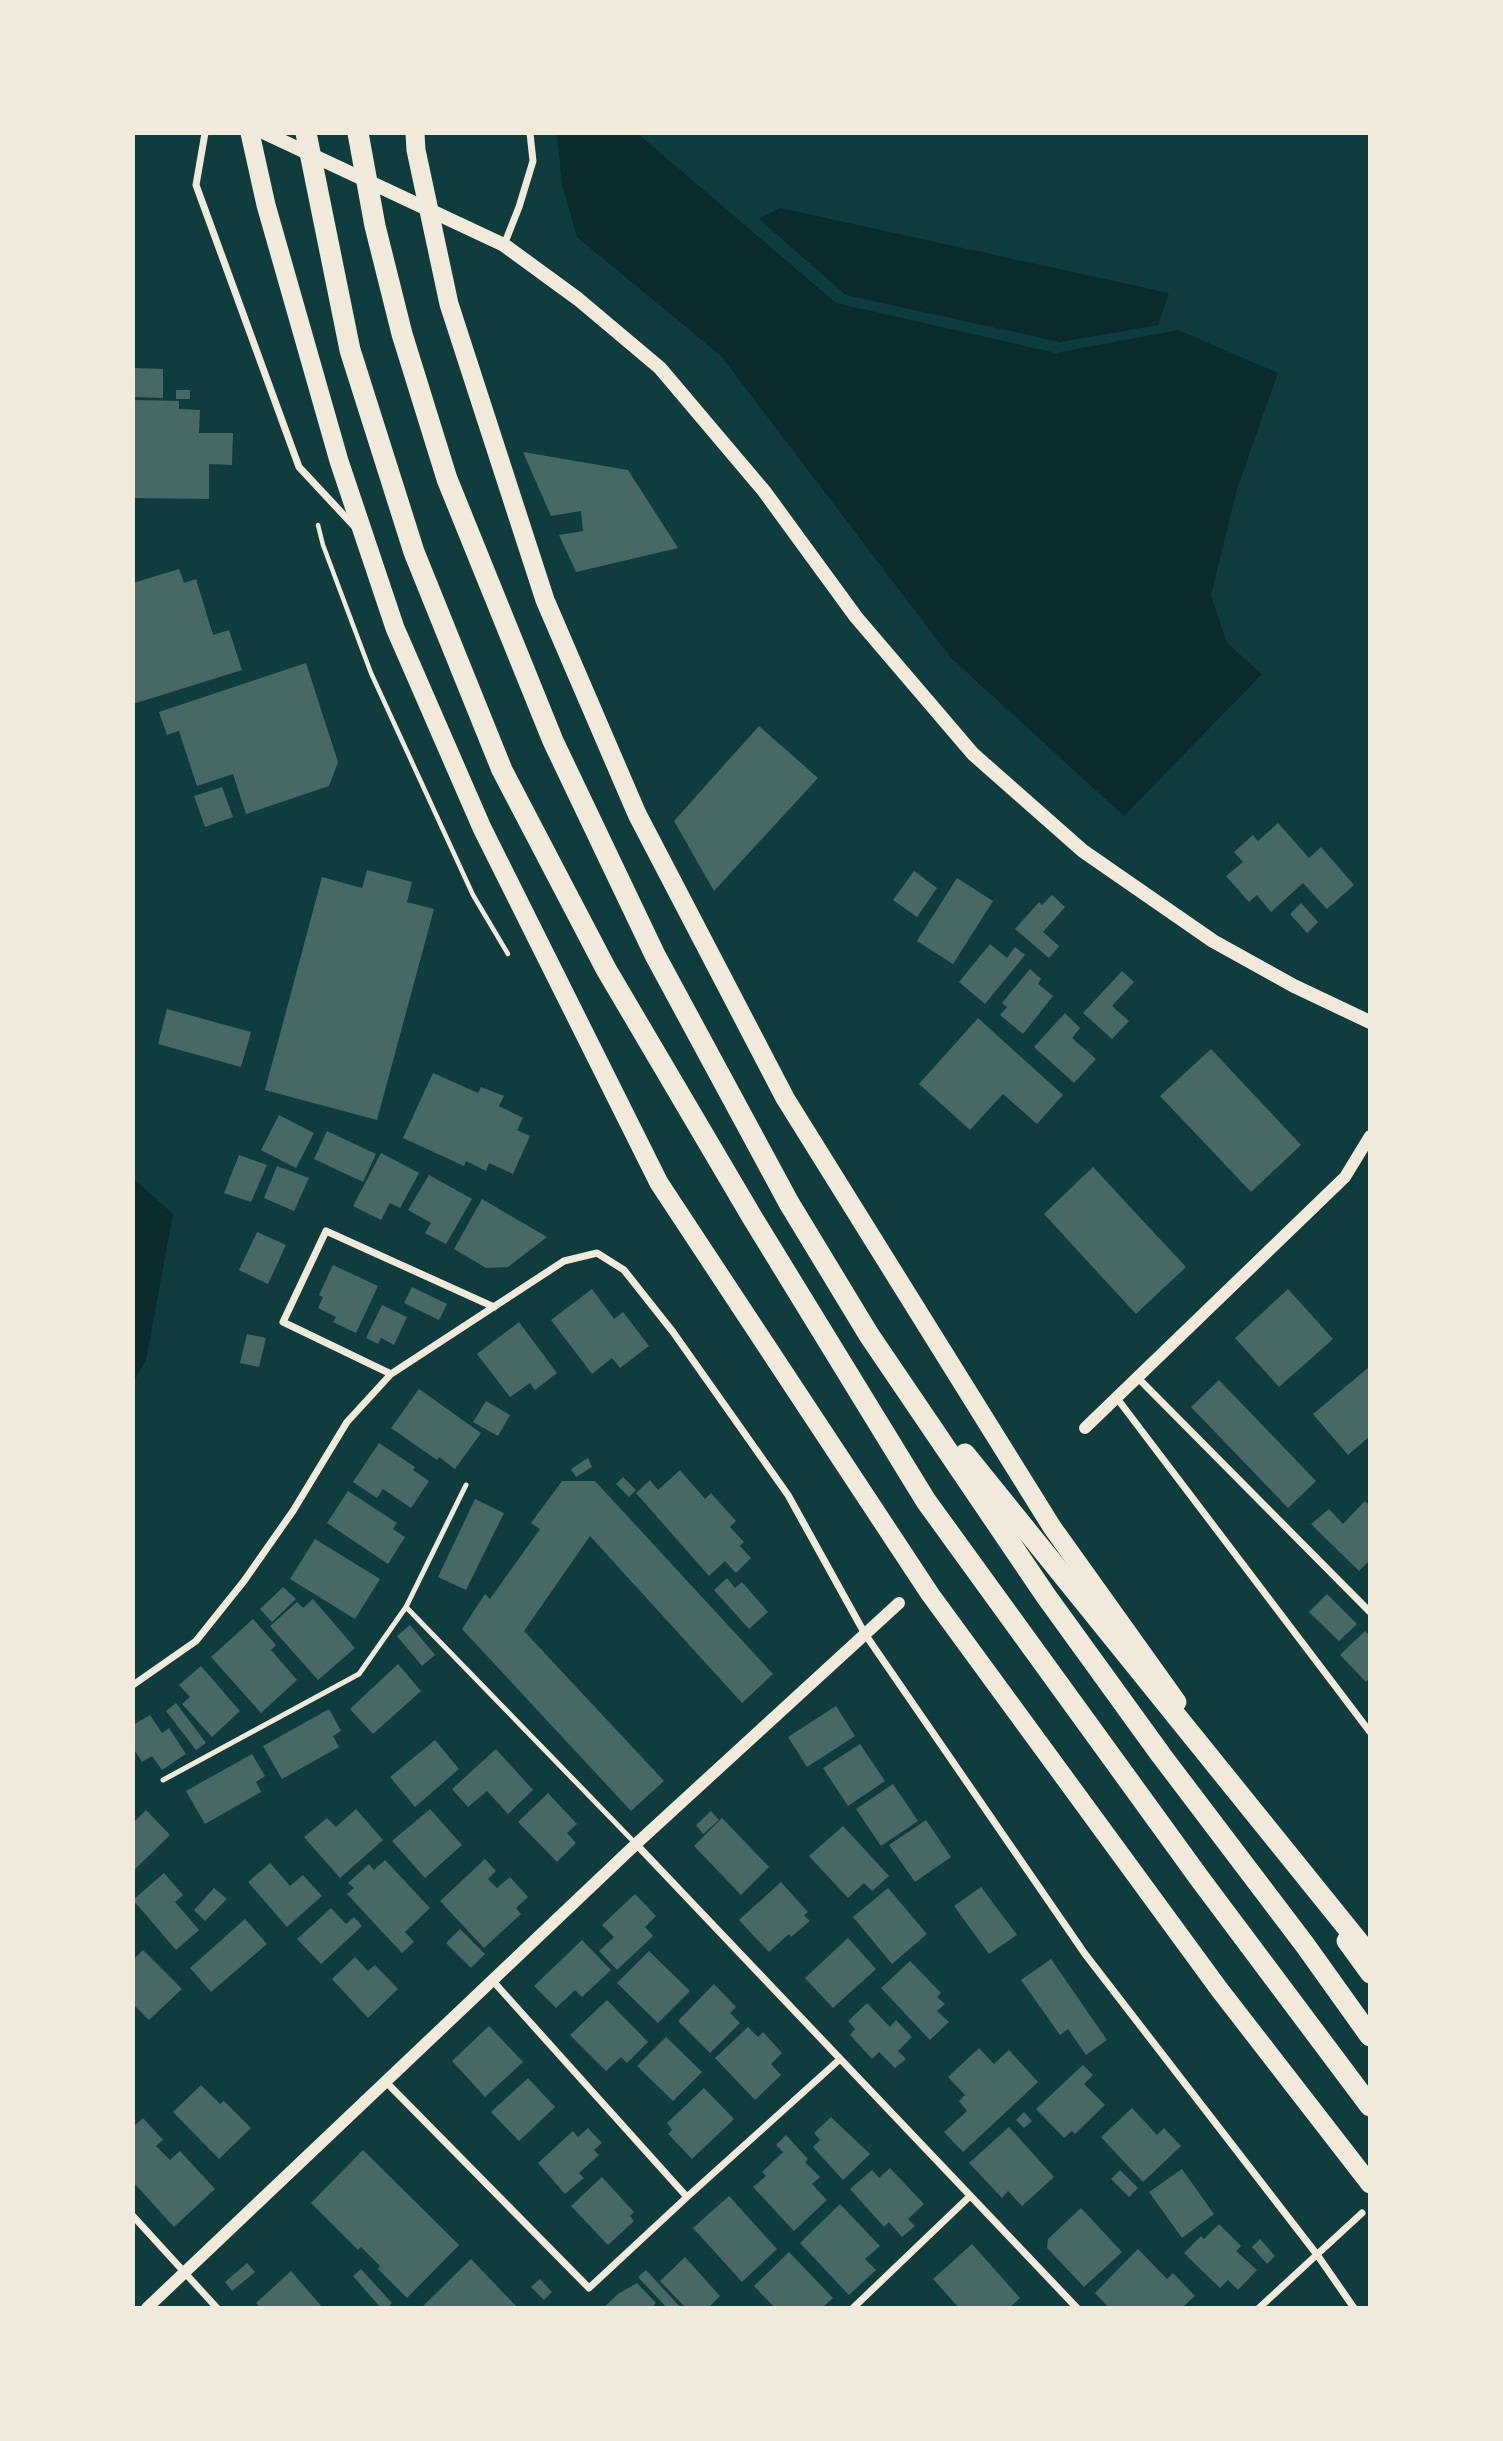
<!DOCTYPE html>
<html>
<head>
<meta charset="utf-8">
<style>
  body { margin:0 }
  #map { position:relative; width:1503px; height:2441px; overflow:hidden; background:#0f3d3e; font-family:"Noto Sans",sans-serif }
  canvas { display:block }
  .frame { position:absolute; inset:0; border:135px solid #f1e9da; pointer-events:none }
</style>
</head>
<body>
<div id="map">
<canvas width="1503" height="2441"></canvas>
<div class="frame"></div>
</div>
<script>
const context = document.querySelector('canvas').getContext('2d');
context.lineJoin = 'round';
function fill(path, color) { context.fillStyle = color; context.fill(path, 'evenodd'); }
const poly = rows => new Path2D(rows.map(r => 'M' + r).join(''));
function trace(path, color, width, dash) { context.strokeStyle = color; context.lineWidth = width; context.lineCap = dash ? 'butt' : 'round'; context.setLineDash(dash || []); context.stroke(path); }
fill(poly([
  [557,133,637,133,836,303,1056,353,1178,330,1278,373,1237,489,1211,595,1227,643,1262,674,1124,816,951,658,721,356,577,237,562,185],
  [780,208,1169,293,1158,325,1060,342,846,295,759,219],
  [133,1178,173,1214,146,1360,133,1383]
]), '#0a2a2b');
fill(poly([
  [133,368,163,369,163,398,133,397],
  [176,390,190,390,190,399,176,399],
  [133,400,179,401,179,409,200,410,199,433,233,433,232,465,209,464,209,499,133,498],
  [523,452,628,470,678,548,576,572,559,535,583,531,581,511,551,516],
  [179,569,184,583,196,579,213,635,229,630,242,670,133,704,133,583],
  [306,663,338,762,329,786,246,814,233,774,197,786,179,731,167,735,159,712],
  [759,726,818,778,714,891,674,821],
  [222,787,233,817,205,827,194,796],
  [1278,823,1309,858,1321,847,1354,885,1327,909,1303,883,1271,912,1257,895,1249,902,1226,876,1243,862,1234,852,1253,835,1258,841],
  [367,870,412,882,407,902,434,909,377,1120,265,1090,322,877,362,888],
  [914,871,937,888,917,917,893,900],
  [957,878,993,901,953,964,917,941],
  [1052,895,1065,907,1043,932,1059,946,1049,958,1015,929,1039,902,1042,905],
  [1301,903,1318,922,1307,933,1290,914],
  [990,944,1007,958,1015,947,1025,955,985,1004,959,982],
  [1030,969,1041,979,1038,984,1053,996,1023,1034,1000,1015,1007,1007,1002,1003],
  [1122,971,1134,982,1112,1006,1129,1021,1112,1039,1083,1013],
  [167,1009,251,1032,241,1067,158,1044],
  [1065,1013,1080,1028,1072,1038,1096,1059,1074,1083,1034,1047],
  [978,1018,1063,1095,1037,1124,1003,1094,970,1130,919,1084],
  [1211,1049,1301,1145,1251,1192,1160,1096],
  [433,1073,478,1093,481,1087,504,1096,499,1106,523,1118,517,1130,530,1136,513,1174,489,1163,486,1171,466,1161,464,1166,403,1138],
  [279,1115,314,1133,296,1168,261,1150],
  [327,1131,376,1154,363,1182,314,1159],
  [381,1153,419,1173,400,1208,390,1203,381,1220,353,1206],
  [239,1155,267,1165,251,1202,224,1193],
  [277,1166,309,1178,294,1211,264,1198],
  [1093,1167,1186,1267,1136,1314,1044,1214],
  [429,1175,472,1199,446,1244,425,1233,431,1223,408,1210],
  [482,1199,547,1237,508,1267,486,1268,454,1249],
  [257,1232,286,1245,268,1284,239,1270],
  [333,1265,378,1286,356,1333,333,1322,336,1317,318,1308,323,1297,319,1295],
  [412,1287,447,1304,439,1320,404,1303],
  [592,1289,614,1319,623,1312,649,1346,620,1368,612,1358,592,1374,551,1320],
  [1288,1289,1333,1339,1279,1387,1235,1338],
  [382,1305,407,1317,394,1345,381,1338,378,1344,366,1338],
  [519,1322,557,1373,535,1390,530,1383,510,1397,477,1354],
  [247,1334,266,1338,259,1367,240,1363],
  [1369,1367,1370,1436,1348,1455,1313,1414],
  [1219,1380,1316,1481,1288,1508,1191,1407],
  [419,1389,481,1433,455,1469,439,1457,437,1460,391,1428],
  [486,1401,510,1415,498,1436,473,1422],
  [379,1443,415,1467,413,1470,429,1481,411,1508,383,1489,377,1498,353,1482],
  [588,1458,592,1467,576,1477,571,1469],
  [680,1470,705,1499,711,1493,736,1521,730,1527,744,1542,740,1546,751,1558,736,1573,725,1561,709,1576,636,1493,650,1480,658,1490],
  [623,1477,636,1490,629,1497,616,1484],
  [562,1481,595,1481,773,1674,742,1703,590,1536,524,1631,664,1781,631,1811,462,1629,485,1594,490,1599,540,1529,531,1523],
  [348,1491,397,1523,393,1529,405,1537,388,1564,327,1523],
  [475,1499,504,1513,466,1590,438,1577],
  [1365,1501,1370,1506,1370,1560,1359,1571,1311,1524,1329,1509,1343,1524],
  [315,1539,380,1579,355,1619,290,1579],
  [727,1578,735,1588,742,1582,768,1612,749,1629,714,1590],
  [283,1587,296,1599,272,1622,260,1609],
  [1327,1594,1357,1624,1339,1641,1309,1612],
  [313,1599,355,1648,318,1680,270,1626,297,1602,303,1608],
  [253,1619,276,1645,271,1650,297,1680,261,1713,211,1657],
  [410,1625,435,1655,422,1666,397,1636],
  [1365,1631,1370,1636,1370,1678,1366,1682,1340,1655],
  [398,1664,421,1691,373,1734,350,1709],
  [201,1666,240,1711,212,1737,182,1704,190,1697,179,1685],
  [176,1703,206,1743,196,1750,166,1711],
  [836,1706,855,1736,807,1767,788,1737],
  [329,1709,341,1731,333,1736,339,1747,282,1779,263,1746],
  [150,1715,162,1733,169,1728,186,1754,162,1770,152,1756,142,1762,133,1748,133,1725],
  [435,1740,459,1769,415,1807,390,1777],
  [860,1744,885,1781,848,1806,823,1768],
  [496,1749,533,1790,508,1814,487,1791,468,1807,452,1789],
  [252,1754,265,1776,256,1782,261,1792,205,1824,186,1791],
  [893,1784,918,1821,881,1846,856,1809],
  [548,1793,577,1824,567,1833,576,1843,557,1862,518,1822],
  [356,1809,383,1840,340,1878,304,1837,327,1818,336,1827],
  [430,1809,462,1845,425,1878,392,1841],
  [146,1810,170,1835,133,1871,133,1823],
  [711,1811,719,1820,703,1834,696,1825],
  [722,1818,769,1867,741,1895,694,1846],
  [926,1820,951,1857,915,1882,889,1845],
  [843,1826,889,1876,872,1891,864,1883,848,1898,809,1856],
  [485,1859,496,1871,488,1879,497,1888,510,1877,528,1897,516,1908,521,1914,484,1948,440,1901],
  [385,1860,430,1908,405,1932,414,1942,402,1953,347,1894,354,1888,348,1883,369,1864,374,1870],
  [270,1863,290,1886,303,1875,322,1896,287,1927,248,1882],
  [164,1873,183,1895,175,1902,199,1930,176,1950,133,1900],
  [781,1882,808,1912,804,1915,810,1921,791,1937,789,1934,769,1952,739,1920],
  [981,1887,1017,1935,989,1954,954,1906],
  [214,1888,227,1899,205,1921,194,1910],
  [888,1888,927,1934,892,1964,853,1917],
  [635,1894,656,1916,645,1927,653,1936,617,1970,599,1951,614,1937,602,1925],
  [331,1908,346,1924,354,1917,362,1926,321,1964,297,1939],
  [245,1919,267,1944,211,1992,190,1968],
  [460,1929,485,1954,471,1968,446,1943],
  [848,1938,876,1969,833,2008,805,1978],
  [582,1940,611,1970,582,1997,575,1990,556,2008,534,1986],
  [143,1950,182,1989,149,2020,133,2004,133,1960],
  [649,1951,690,1991,658,2023,617,1983],
  [355,1957,368,1971,375,1965,398,1989,368,2018,332,1979],
  [1051,1959,1107,2040,1086,2055,1068,2029,1060,2035,1021,1980],
  [910,1961,941,1993,937,1997,945,2004,937,2011,949,2022,930,2040,881,1988],
  [714,1984,736,2007,730,2013,740,2023,710,2053,678,2021],
  [607,2000,648,2042,627,2063,621,2057,606,2071,570,2035],
  [867,2003,890,2027,896,2020,912,2037,898,2051,906,2059,895,2068,879,2052,872,2059,850,2035,855,2029,848,2021],
  [489,2026,523,2062,485,2097,452,2061],
  [748,2027,758,2037,763,2032,782,2053,771,2064,781,2075,755,2100,715,2058],
  [666,2037,702,2072,673,2101,637,2066],
  [979,2048,994,2064,1009,2050,1038,2082,963,2152,944,2132,967,2111,959,2101,965,2095,948,2077],
  [1083,2065,1093,2075,1084,2084,1105,2105,1075,2134,1072,2131,1064,2138,1036,2109],
  [528,2078,555,2107,519,2141,491,2112],
  [201,2085,220,2104,224,2101,251,2128,219,2159,173,2112],
  [704,2088,734,2119,692,2159,668,2134,672,2130,667,2123],
  [1132,2108,1157,2135,1164,2128,1181,2146,1143,2182,1101,2137],
  [1024,2112,1032,2121,1024,2128,1016,2120],
  [831,2117,870,2154,843,2180,813,2147,820,2140,814,2133],
  [143,2118,163,2140,156,2146,170,2160,180,2151,215,2189,174,2227,133,2182,133,2127],
  [1009,2127,1054,2177,1022,2206,1008,2191,1002,2198,969,2163],
  [588,2128,602,2143,594,2150,599,2155,579,2173,584,2178,565,2194,538,2163,573,2131,578,2137],
  [786,2135,808,2159,805,2162,820,2177,812,2184,827,2200,794,2231,753,2187,766,2176,762,2172,783,2152,776,2145],
  [363,2150,459,2245,407,2298,378,2269,380,2266,361,2247,358,2250,311,2203],
  [890,2168,924,2204,908,2219,915,2226,902,2237,889,2222,884,2227,850,2189,872,2170,879,2178],
  [1182,2169,1214,2214,1182,2238,1149,2192],
  [1120,2170,1138,2188,1129,2197,1111,2179],
  [602,2177,634,2212,630,2216,634,2221,608,2245,571,2206],
  [729,2196,777,2249,742,2282,693,2228],
  [840,2204,880,2246,865,2259,876,2270,849,2295,800,2243],
  [1081,2208,1122,2252,1084,2287,1047,2248,1048,2239],
  [1219,2224,1241,2246,1236,2251,1257,2270,1238,2290,1228,2280,1220,2288,1184,2253,1201,2236,1204,2239],
  [1260,2239,1275,2256,1267,2264,1252,2247],
  [972,2244,1020,2298,1009,2308,959,2308,933,2279],
  [1138,2249,1167,2279,1173,2273,1195,2296,1184,2306,1186,2308,1109,2308,1095,2293],
  [789,2252,833,2298,822,2308,775,2308,754,2286],
  [685,2257,720,2296,708,2308,686,2308,660,2281],
  [471,2259,518,2308,421,2308],
  [247,2263,255,2272,232,2291,225,2282],
  [361,2269,392,2303,387,2308,381,2308,353,2276],
  [646,2270,681,2308,667,2308,638,2277],
  [291,2271,323,2308,261,2308,256,2303],
  [540,2279,552,2292,544,2300,531,2287],
  [637,2283,656,2303,651,2308,603,2308,618,2294]
]), '#486865');
trace(poly([
  [318,525,323,545,371,673,473,895,508,954]
]), '#f1e9da', 4.5);
trace(poly([
  [406,1607,636,1844],
  [163,1780,359,1674,406,1607,466,1485]
]), '#f1e9da', 5);
trace(poly([
  [205,133,196,185,299,467,354,526],
  [504,245,519,207,533,161,530,133],
  [391,1374,283,1322,326,1231,494,1307],
  [1136,1376,1370,1612],
  [1116,1397,1370,1732],
  [133,1685,196,1641,244,1581,293,1511,347,1422,391,1374,564,1261,597,1253,624,1270,673,1332,788,1495,865,1634,1085,1954,1318,2256,1354,2308],
  [636,1844,1077,2308],
  [492,1980,687,2197,839,2060],
  [385,2081,589,2288,687,2197],
  [133,2216,217,2308],
  [853,2308,969,2197],
  [1259,2308,1362,2213]
]), '#f1e9da', 7);
trace(poly([
  [1085,1428,1345,1177,1370,1136],
  [147,2308,636,1844,899,1603]
]), '#f1e9da', 12);
trace(poly([
  [265,133,504,245,578,299,660,368,764,491,856,617,973,754,1083,851,1213,941,1294,986,1370,1022]
]), '#f1e9da', 14);
trace(poly([
  [250,133,266,205,339,461,395,628,482,828,659,1183,930,1594,1219,1989,1370,2184],
  [415,133,416,150,449,304,545,600,637,814,785,1098,1052,1527,1177,1702],
  [1346,1941,1370,1974]
]), '#f1e9da', 19);
trace(poly([
  [306,133,350,350,414,552,502,770,606,969,752,1217,926,1501,1200,1879,1370,2106],
  [358,133,375,226,402,334,447,479,553,741,655,955,789,1203,869,1335,1046,1596,1161,1755,1305,1945,1370,2036],
  [965,1454,1370,1956]
]), '#f1e9da', 21);
</script>
</body>
</html>
